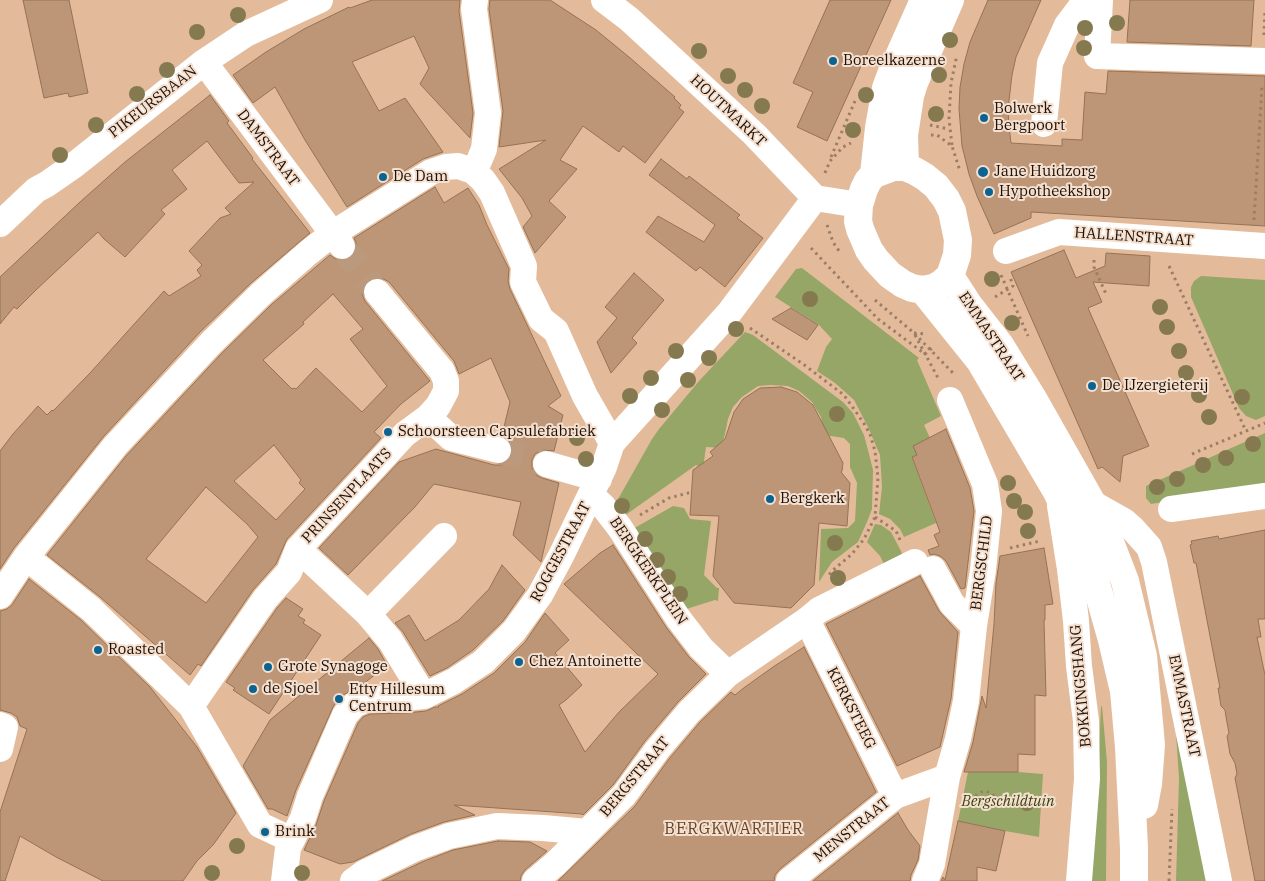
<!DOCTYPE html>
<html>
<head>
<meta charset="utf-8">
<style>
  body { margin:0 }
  canvas { display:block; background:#e3bb9b }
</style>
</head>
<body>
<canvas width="1265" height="881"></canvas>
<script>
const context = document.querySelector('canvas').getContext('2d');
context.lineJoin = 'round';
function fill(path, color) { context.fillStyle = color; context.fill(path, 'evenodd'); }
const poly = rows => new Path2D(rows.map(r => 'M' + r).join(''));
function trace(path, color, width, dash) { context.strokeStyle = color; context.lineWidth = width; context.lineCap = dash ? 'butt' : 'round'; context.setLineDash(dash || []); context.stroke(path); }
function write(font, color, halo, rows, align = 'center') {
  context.font = font + ' "IBM Plex Serif",serif'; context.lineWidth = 4; context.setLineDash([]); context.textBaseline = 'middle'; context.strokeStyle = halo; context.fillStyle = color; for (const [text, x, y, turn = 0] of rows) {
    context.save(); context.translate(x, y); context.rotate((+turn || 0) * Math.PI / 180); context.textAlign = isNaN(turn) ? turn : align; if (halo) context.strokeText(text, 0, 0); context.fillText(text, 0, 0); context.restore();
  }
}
fill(poly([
  [802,268,919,358,917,360,941,416,924,425,930,438,917,455,912,458,936,523,904,537,900,529,890,519,879,514,882,487,880,455,868,427,854,400,835,383,817,371,826,347,832,339,819,325,775,297,796,269],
  [1201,276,1265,280,1265,416,1256,420,1246,416,1239,408,1191,297,1191,287,1194,281],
  [745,332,753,335,843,402,853,413,864,435,868,450,873,470,872,509,867,522,858,542,832,562,819,582,821,529,848,528,855,521,857,483,850,467,850,444,844,438,824,435,821,417,812,402,799,391,788,386,771,385,758,386,742,397,733,407,728,419,722,448,706,447,703,469,696,465,620,519,613,508,652,439,659,429,699,381],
  [1265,433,1265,485,1151,504,1146,498,1146,486],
  [673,506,684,508,690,519,711,521,704,575,717,588,719,588,718,601,715,600,683,610,631,530],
  [875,524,881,525,891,532,901,551,904,561,887,570,880,556,867,542],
  [1102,706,1107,762,1106,881,1090,881,1099,751,1101,707],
  [1176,734,1210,881,1176,881,1179,778],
  [968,772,1018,772,1043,774,1039,837,1005,831,958,821]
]), '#95a667');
const building = poly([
  [23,0,69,0,88,93,69,97,68,93,44,98,23,0],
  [372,0,460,0,459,11,473,113,470,138,420,84,429,68,414,36,352,62,379,111,405,98,443,152,423,159,347,207,305,140,275,87,253,103,233,75,266,52,304,29,349,7,350,8,372,0],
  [490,0,550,0,596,30,629,57,675,97,674,98,681,105,679,108,684,112,645,163,623,146,619,152,583,126,560,160,577,169,549,201,566,217,535,253,523,227,532,216,522,198,499,169,546,140,499,147,503,111,489,9,490,0],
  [830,0,891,0,827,141,797,127,813,92,793,83,830,0],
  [988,0,1041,0,1023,41,1016,57,1012,75,1008,109,1009,126,1011,143,1062,146,1062,139,1082,140,1085,92,1106,94,1108,71,1265,76,1265,226,1031,212,1031,218,994,234,977,196,969,174,962,146,959,109,960,87,964,64,970,42,988,0],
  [1130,0,1254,0,1251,46,1127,42,1130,0],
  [210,95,229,121,227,123,253,158,252,159,310,233,251,283,200,332,104,436,14,548,0,569,0,451,13,434,38,406,47,415,52,410,53,411,90,373,164,291,169,296,201,276,197,270,202,265,189,251,220,218,231,214,225,208,254,182,239,183,207,141,172,170,187,189,161,210,165,214,125,257,104,239,98,232,37,289,17,309,14,307,0,324,0,277,80,202,125,162,210,95],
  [661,159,687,179,689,176,740,215,737,218,763,238,725,287,700,267,696,271,646,232,658,216,704,242,715,225,649,175,661,159],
  [435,187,444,203,468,188,479,205,487,225,509,269,508,281,510,289,561,396,548,406,563,415,554,451,542,450,535,454,532,460,532,468,536,475,542,478,559,483,541,562,513,535,521,502,434,484,414,508,348,575,319,548,399,462,436,449,494,465,502,465,508,461,513,453,513,446,509,440,502,435,510,402,491,358,459,374,454,361,389,282,382,278,374,277,367,281,363,286,362,294,365,301,430,381,401,404,374,432,381,438,287,539,276,564,253,590,201,666,198,664,190,675,100,597,47,555,126,456,222,353,271,305,330,255,337,260,344,261,351,258,356,251,357,245,354,238,435,187],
  [333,294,363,329,350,339,387,386,362,412,316,368,296,389,294,388,292,389,263,360,304,324,303,322,333,294],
  [274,445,301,480,299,483,305,489,276,520,234,481,274,445],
  [206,487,247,524,258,537,206,603,146,559,206,487],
  [1064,250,1076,278,1105,266,1106,253,1150,256,1149,286,1093,282,1102,302,1088,308,1149,446,1123,456,1120,482,1102,467,1098,469,1011,272,1064,250],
  [634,273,664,300,632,338,637,343,611,373,597,342,617,318,605,307,634,273],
  [791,308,818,325,807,340,772,319,791,308],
  [781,387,797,392,813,405,843,463,842,471,841,472,850,483,847,526,819,523,814,585,791,608,734,603,713,576,719,516,690,515,693,470,713,456,710,452,725,439,734,412,743,399,760,388,781,387],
  [946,429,970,488,974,511,965,588,961,589,946,561,940,556,934,554,930,555,928,550,939,546,934,535,940,532,912,457,917,455,913,446,946,429],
  [1265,530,1265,619,1258,619,1261,637,1257,637,1265,675,1265,881,1255,881,1235,778,1237,774,1235,763,1230,754,1227,736,1229,733,1226,717,1225,710,1221,706,1218,688,1220,688,1196,563,1194,563,1190,545,1192,544,1191,541,1218,536,1219,539,1265,530],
  [613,545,666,627,689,657,706,674,678,702,645,741,613,785,583,815,582,814,454,805,475,815,444,822,411,834,353,862,340,864,304,850,316,825,324,801,358,723,363,717,370,714,406,713,426,711,435,707,439,707,438,706,462,694,494,673,525,642,545,613,569,640,555,653,582,685,566,700,559,705,585,752,619,712,658,674,564,584,600,553,613,545],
  [1044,548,1053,604,1045,605,1045,620,1044,620,1046,696,1035,695,1035,755,1018,754,1018,772,964,772,973,742,982,696,986,708,994,624,996,583,1000,556,1044,548],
  [502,565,525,590,503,621,473,650,447,668,430,676,403,632,395,623,409,615,425,641,459,620,489,589,502,565],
  [920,576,939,611,958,632,951,699,940,747,897,766,826,624,920,576],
  [29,579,81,620,150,687,197,747,236,813,213,845,197,861,183,881,103,881,56,857,20,836,5,881,0,881,0,812,27,729,20,726,17,717,11,713,0,710,0,611,7,609,12,605,29,579],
  [286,598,303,609,298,616,305,620,303,623,321,635,269,714,233,690,235,688,226,682,277,608,286,598],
  [369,638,378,649,387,665,362,685,343,695,334,705,296,790,287,816,272,809,268,809,243,766,270,720,369,638],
  [804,647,876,792,780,869,775,875,774,881,558,881,635,806,669,759,700,722,731,692,735,695,745,687,773,667,804,647],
  [898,813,908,830,920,846,918,860,911,875,910,881,813,881,898,813],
  [958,821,1005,831,996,871,977,867,977,881,941,881,943,877,945,880,958,821],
  [498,841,530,842,547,851,525,870,521,876,520,881,382,881,422,862,453,850,498,841]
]);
fill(building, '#bd9677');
trace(building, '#967253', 1);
trace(poly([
  [342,246,377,292],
  [498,450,546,464]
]), '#bb997d', 26, [26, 13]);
trace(poly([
  [1264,35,1265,11],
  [930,125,949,129],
  [931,135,937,135,952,146,960,171],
  [952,145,949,119,951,83,957,55],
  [831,157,855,101],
  [825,173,830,161,843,147,851,143],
  [1254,220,1262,86],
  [827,225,833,242,839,251],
  [811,248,878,319,925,354,932,348],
  [1094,260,1094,267,1106,294],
  [1169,266,1246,431],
  [1001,275,1028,336],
  [995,297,1013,286,1010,277],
  [875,300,914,333,953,373],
  [750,328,803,364,844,395,863,422,870,434,875,451,878,478,875,517,864,539,852,554,832,571,829,575],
  [914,333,925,334],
  [915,335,938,378],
  [1192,454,1265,423],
  [640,515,669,498,692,492],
  [875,517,896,531,900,540],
  [1010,548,1040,541],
  [969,796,973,797,981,792,986,791,990,793,999,799,1019,803],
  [1169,881,1172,809]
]), '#9c7d65', 3, [2.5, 4]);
trace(poly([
  [604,0,629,19,754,134,815,198,859,205],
  [1100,0,1097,56,1265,61],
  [204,62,342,246],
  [1044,124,1050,63,1067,25,1086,0],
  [473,171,479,161,484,149,488,113,474,9,475,0],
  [0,224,36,190,47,184,73,166,204,62,246,34,320,0],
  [1006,251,1059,232,1265,246],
  [428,417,451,438,498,450],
  [546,464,599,479],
  [591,495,603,506,620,528,678,618,701,648,728,674],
  [1092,503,1124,521,1132,528,1149,547,1154,562,1219,881],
  [1060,506,1070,569,1076,621,1079,666,1086,721,1087,779,1079,881],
  [1171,509,1265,496],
  [298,549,310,560,368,614,390,640,424,696],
  [26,557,91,609,191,706,260,825,292,840],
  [933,569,952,604,974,626],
  [0,596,26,557,115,446,211,343,261,294,309,252,332,234,431,172,446,167,458,166,473,171,483,180,492,193,524,266,523,282,541,319,556,331,585,396,612,443],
  [368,614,444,536],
  [807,620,895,796],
  [191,706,265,599,289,572,298,549,405,434,428,417,438,406,446,391,446,381,442,371,377,292],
  [0,725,5,727,0,749],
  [284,881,288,848,303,818,310,796,345,715,354,705,367,699,405,698,424,696,454,681,483,662,514,631,540,595,561,556,604,467,612,443,729,313,815,198],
  [353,881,364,873,416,848,449,836,497,826,543,828,587,832],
  [535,881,555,864,624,795,657,750,689,712,728,674,807,620,819,610,915,562],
  [789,881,895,796,947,777],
  [925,881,932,864,947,777,958,739,966,701,974,626,983,570,989,511,985,484,950,400]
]), '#fff', 26);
trace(poly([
  [893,167,905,167,915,171,925,177,936,186,946,199,952,211,958,240,957,255,950,276,941,284,933,288,923,290,912,288,903,284,890,275,876,260,869,250,860,229,858,221,859,205,864,189,868,181,874,174,893,167],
  [905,167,904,135,910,96,914,83,950,0],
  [874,174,879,128,886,88,892,72,924,0],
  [950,276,968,304,1000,345,1032,397,1092,503,1110,542,1125,581,1143,656,1151,745,1148,784,1144,805],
  [923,290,980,361,1057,492,1077,534,1095,580,1112,640,1124,691,1129,747,1134,848,1134,881]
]), '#fff', 28);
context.fillStyle = '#85794f';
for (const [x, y] of [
  [238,15],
  [1117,23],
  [1085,28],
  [197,32],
  [950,40],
  [1084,48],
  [699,51],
  [167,70],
  [939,75],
  [728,76],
  [745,90],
  [137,94],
  [866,95],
  [762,106],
  [936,114],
  [96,125],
  [853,130],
  [60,155],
  [992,279],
  [810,299],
  [1160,307],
  [1012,323],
  [1167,327],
  [736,329],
  [676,351],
  [1179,351],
  [709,358],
  [1186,373],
  [651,378],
  [688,380],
  [1199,395],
  [630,396],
  [1242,397],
  [662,410],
  [837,414],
  [1209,417],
  [577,438],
  [1253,444],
  [1226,458],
  [586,459],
  [1203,465],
  [1177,479],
  [1008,483],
  [1157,487],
  [1014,501],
  [622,506],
  [1025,512],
  [1028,531],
  [645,539],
  [835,543],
  [657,560],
  [668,577],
  [838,578],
  [680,594],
  [1027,803],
  [237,846],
  [212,873],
  [302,873]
]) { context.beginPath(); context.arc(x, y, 8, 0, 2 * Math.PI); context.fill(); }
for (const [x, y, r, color] of [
  [833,61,5,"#0a6393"],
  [984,118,5,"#0a6393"],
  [983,172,6,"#0a6393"],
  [383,177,5,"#0a6393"],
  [989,192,5,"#0a6393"],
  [1092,386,5,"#0a6393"],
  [388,432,5,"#0a6393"],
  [770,499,5,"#0a6393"],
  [98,650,5,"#0a6393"],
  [519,662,5,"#0a6393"],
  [268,667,5,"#0a6393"],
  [253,689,5,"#0a6393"],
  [339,699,5,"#0a6393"],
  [265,832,5,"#0a6393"]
]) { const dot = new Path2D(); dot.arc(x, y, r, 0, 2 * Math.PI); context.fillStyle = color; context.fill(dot); trace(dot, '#f5e0d0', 2); }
write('15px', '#1d0f04', '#f5e0d0', [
  ["Boreelkazerne",843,61],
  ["Bolwerk",994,109],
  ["Bergpoort",994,126],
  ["Jane Huidzorg",994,172],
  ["De Dam",393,177],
  ["Hypotheekshop",999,192],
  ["De IJzergieterij",1102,386],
  ["Schoorsteen Capsulefabriek",398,432],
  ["Bergkerk",780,499],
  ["Roasted",108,650],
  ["Chez Antoinette",529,662],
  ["Grote Synagoge",278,667],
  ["de Sjoel",263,689],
  ["Etty Hillesum",349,690],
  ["Centrum",349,707],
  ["Brink",275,832]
], 'left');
write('15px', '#1d0f04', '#f5e0d0', [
  ["PIKEURSBAAN",153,102,-38],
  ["HOUTMARKT",728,111,43],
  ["DAMSTRAAT",268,148,53],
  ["HALLENSTRAAT",1134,237,4],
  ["EMMASTRAAT",991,337,56],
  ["PRINSENPLAATS",347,496,-47],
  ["ROGGESTRAAT",561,552,-62],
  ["BERGSCHILD",982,563,-83],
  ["BERGKERKPLEIN",648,571,56],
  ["BOKKINGSHANG",1081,686,-95],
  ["EMMASTRAAT",1184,706,78],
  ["KERKSTEEG",851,708,63],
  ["BERGSTRAAT",635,777,-50],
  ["MENSTRAAT",852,830,-39]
]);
write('italic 15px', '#384310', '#f5e0d0', [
  ["Bergschildtuin",1008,802]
]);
context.letterSpacing = '1px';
write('16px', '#654326', '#f5e0d0', [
  ["BERGKWARTIER",734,829]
]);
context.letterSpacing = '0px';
</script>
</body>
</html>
